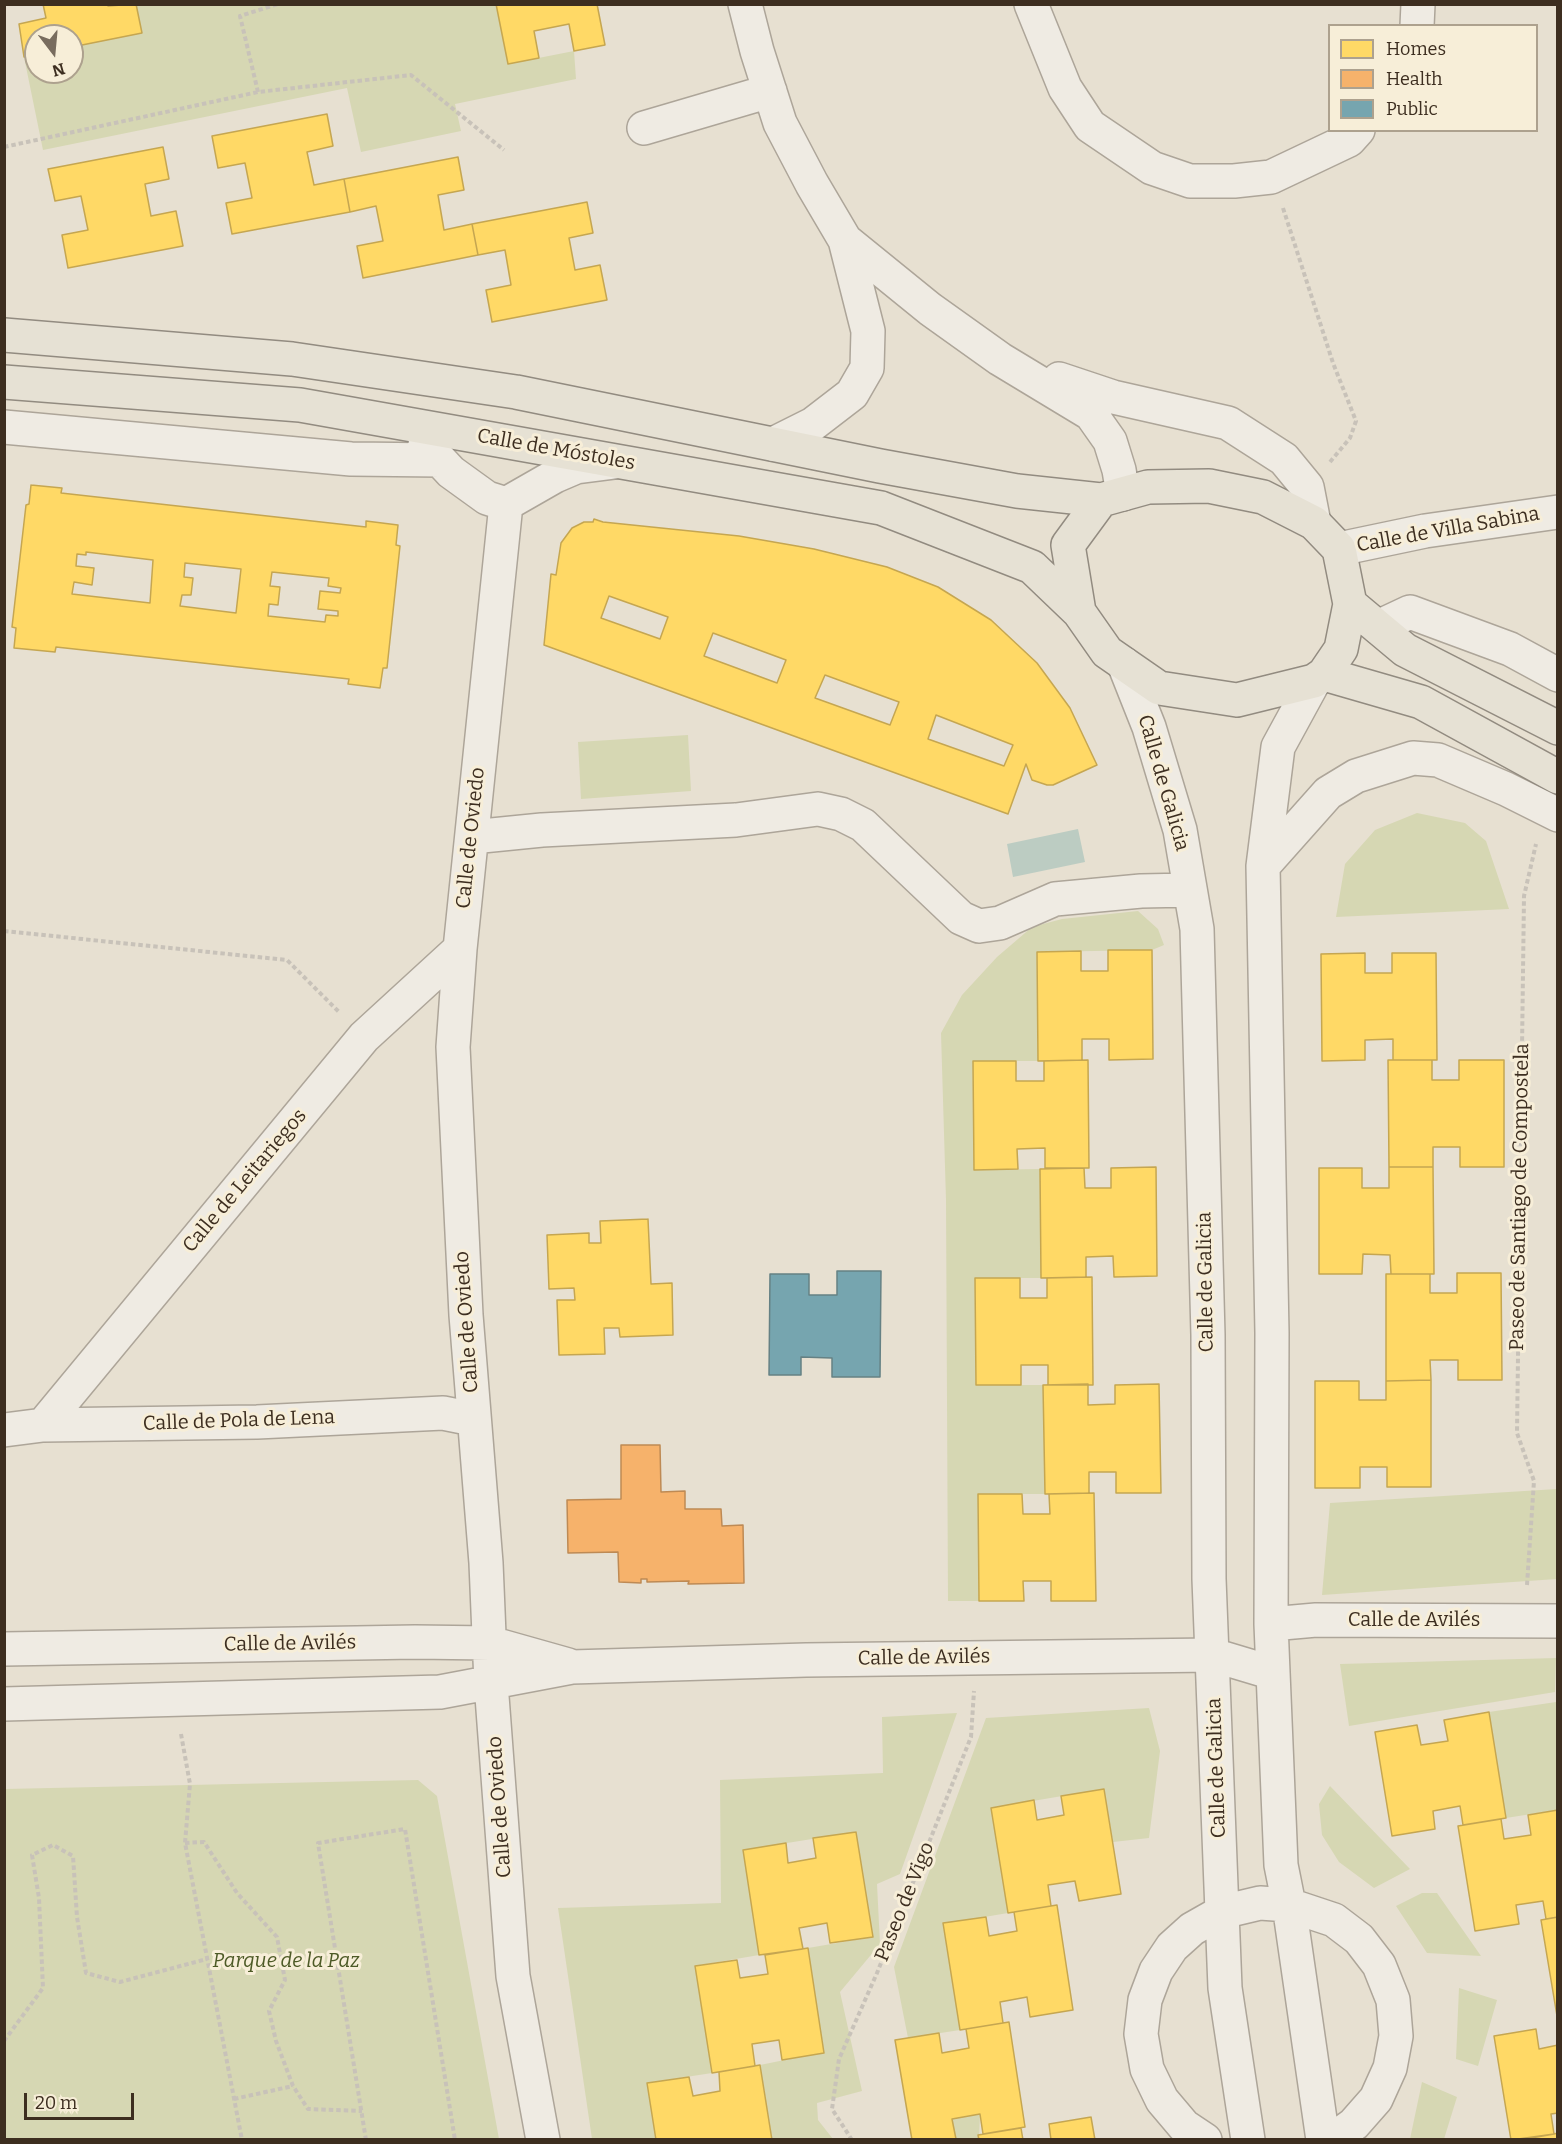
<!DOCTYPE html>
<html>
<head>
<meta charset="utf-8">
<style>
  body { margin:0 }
  #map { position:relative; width:1562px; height:2144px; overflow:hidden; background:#e7e0d1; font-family:Bitter,serif }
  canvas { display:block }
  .frame { position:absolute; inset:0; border:6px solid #3d2e20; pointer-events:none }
  .legend { position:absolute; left:1328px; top:24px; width:210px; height:108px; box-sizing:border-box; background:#f7eed8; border:2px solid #ada18e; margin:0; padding:8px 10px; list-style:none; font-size:18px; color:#3d2e20 }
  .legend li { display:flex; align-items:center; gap:12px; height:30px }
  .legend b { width:30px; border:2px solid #ada18e }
  .north { position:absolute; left:24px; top:24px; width:60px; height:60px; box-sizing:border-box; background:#f7eed8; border:2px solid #ada18e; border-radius:50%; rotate:164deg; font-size:16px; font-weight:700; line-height:24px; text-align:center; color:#3d2e20 }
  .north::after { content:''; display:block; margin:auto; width:21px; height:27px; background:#786c5e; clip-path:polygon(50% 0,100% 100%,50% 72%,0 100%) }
  .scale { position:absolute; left:24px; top:2093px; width:110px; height:27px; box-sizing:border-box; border:3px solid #3d2e20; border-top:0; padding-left:8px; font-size:18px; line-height:21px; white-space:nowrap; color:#3d2e20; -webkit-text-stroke:4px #f7eed8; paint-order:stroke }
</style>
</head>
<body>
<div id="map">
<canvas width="1562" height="2144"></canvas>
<div class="frame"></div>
<ul class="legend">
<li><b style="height:16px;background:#ffd966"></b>Homes</li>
<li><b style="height:16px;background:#f6b26b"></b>Health</li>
<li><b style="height:16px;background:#76a5af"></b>Public</li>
</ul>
<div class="north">N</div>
<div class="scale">20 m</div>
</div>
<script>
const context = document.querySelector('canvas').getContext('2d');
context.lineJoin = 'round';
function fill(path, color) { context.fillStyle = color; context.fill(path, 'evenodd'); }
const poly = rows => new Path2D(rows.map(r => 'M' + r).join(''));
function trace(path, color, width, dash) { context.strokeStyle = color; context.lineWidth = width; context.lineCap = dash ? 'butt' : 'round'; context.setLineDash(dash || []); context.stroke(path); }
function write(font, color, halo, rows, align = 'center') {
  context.font = font + ' Bitter,serif'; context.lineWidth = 6; context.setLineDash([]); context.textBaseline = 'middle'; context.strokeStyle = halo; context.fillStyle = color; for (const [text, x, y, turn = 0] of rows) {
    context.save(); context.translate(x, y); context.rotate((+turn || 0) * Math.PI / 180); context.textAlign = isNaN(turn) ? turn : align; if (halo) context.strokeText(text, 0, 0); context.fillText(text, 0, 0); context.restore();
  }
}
fill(poly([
  [496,4,508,64,574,51,576,79,455,104,461,131,361,152,347,88,43,150,24,57,36,55,36,72,72,72,72,47,142,33,136,5],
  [688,735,691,791,581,799,578,742],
  [1417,813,1465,823,1486,841,1509,909,1336,917,1345,864,1375,830],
  [1138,911,1158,929,1164,945,1152,950,1037,952,1038,1061,973,1061,974,1170,1040,1169,1047,1278,975,1278,976,1385,1043,1385,1045,1494,978,1494,979,1601,948,1601,946,1200,941,1033,962,995,997,957,1032,927,1062,919],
  [1557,1489,1557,1579,1322,1595,1330,1503],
  [1556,1658,1555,1692,1349,1726,1340,1664],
  [1556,1702,1557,1810,1506,1818,1489,1712],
  [1149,1708,1160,1751,1149,1838,1113,1842,1104,1789,991,1808,1008,1913,943,1924,960,2030,908,2038,894,1967,986,1718],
  [957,1713,900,1874,877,1884,880,1944,840,1992,862,2091,817,2103,818,2120,833,2139,772,2139,760,2065,824,2052,808,1948,872,1937,856,1832,743,1850,759,1955,695,1966,712,2073,647,2083,656,2139,592,2139,558,1908,721,1903,720,1780,883,1773,882,1717],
  [418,1780,437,1796,499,2139,5,2139,5,1789],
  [1330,1786,1410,1869,1374,1888,1339,1862,1322,1835,1319,1804],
  [1422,1893,1437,1893,1481,1956,1427,1953,1396,1906],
  [1459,1988,1497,2000,1478,2066,1456,2059],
  [1422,2082,1457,2097,1444,2139,1410,2139],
  [980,2114,979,2139,950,2140,956,2138,952,2119]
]), '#d6d7b3');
fill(poly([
  [1078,829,1085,862,1013,877,1007,844]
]), '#bcccc2');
const homes = poly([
  [43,4,108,4,108,6,136,4,142,33,72,47,72,36,36,36,36,55,24,57,19,24,46,18,43,4],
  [496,4,597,4,605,45,574,51,569,24,534,31,539,58,508,64,496,4],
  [327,114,333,146,307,152,314,185,344,179,350,212,232,234,226,203,252,198,245,163,218,168,212,136,327,114],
  [163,147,169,179,145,184,151,216,176,211,183,246,68,268,62,235,88,230,81,196,55,201,48,169,163,147],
  [458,157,464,190,438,195,444,230,472,224,478,255,363,278,357,246,383,241,376,206,350,212,344,179,458,157],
  [587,202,593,233,569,238,575,270,600,265,607,300,492,322,486,290,511,285,505,250,478,255,472,224,587,202],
  [31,485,62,488,61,493,366,527,366,521,398,525,396,545,400,546,387,668,383,668,380,688,348,684,349,679,56,647,55,652,14,648,16,628,12,627,26,505,29,504,31,485],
  [86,552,153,560,150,603,72,594,74,582,92,585,94,568,76,566,77,554,86,555,86,552],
  [185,563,241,569,236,613,180,606,182,595,191,595,193,578,184,577,185,563],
  [272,572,329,578,328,586,341,588,340,593,320,591,318,609,338,611,338,616,326,615,325,622,268,616,269,604,278,605,280,587,270,586,272,572],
  [594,519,603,522,739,536,814,549,887,567,938,587,991,620,1037,663,1070,708,1097,765,1053,785,1047,785,1032,780,1026,764,1008,814,544,645,551,574,556,575,561,543,572,528,584,522,593,522,594,519],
  [609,596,668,617,660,639,601,618,609,596],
  [713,633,786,660,777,683,704,656,713,633],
  [825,675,899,702,890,725,815,698,825,675],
  [936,715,1013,745,1004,766,928,739,936,715],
  [1108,950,1152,950,1153,1059,1109,1060,1109,1039,1082,1039,1082,1060,1038,1061,1037,952,1081,951,1081,971,1108,971,1108,950],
  [1365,953,1365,973,1392,973,1392,953,1436,953,1437,1060,1393,1060,1393,1039,1365,1040,1365,1060,1322,1061,1321,954,1365,953],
  [1088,1060,1089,1168,1045,1168,1045,1148,1017,1149,1018,1169,974,1170,973,1061,1016,1061,1016,1081,1044,1081,1044,1061,1088,1060],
  [1388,1060,1432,1060,1432,1080,1459,1080,1459,1060,1504,1060,1504,1167,1460,1167,1460,1147,1433,1147,1433,1167,1389,1167,1388,1060],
  [1156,1167,1157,1276,1114,1277,1113,1256,1086,1257,1086,1277,1041,1278,1040,1169,1084,1168,1085,1188,1111,1188,1111,1168,1156,1167],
  [1389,1167,1433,1167,1434,1274,1391,1274,1390,1255,1363,1254,1362,1274,1319,1274,1319,1168,1362,1168,1362,1188,1389,1188,1389,1167],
  [648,1219,651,1284,672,1283,673,1335,620,1337,619,1328,604,1328,605,1354,559,1355,557,1300,575,1300,574,1288,549,1289,547,1235,589,1233,589,1243,601,1243,600,1221,648,1219],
  [1457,1273,1501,1273,1502,1380,1458,1380,1458,1360,1430,1360,1431,1380,1386,1381,1386,1274,1430,1274,1430,1293,1457,1293,1457,1273],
  [1092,1277,1093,1385,1048,1385,1048,1365,1021,1365,1021,1385,976,1385,975,1278,1020,1278,1020,1298,1047,1298,1047,1278,1092,1277],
  [1431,1380,1431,1487,1387,1487,1387,1467,1360,1467,1360,1488,1315,1488,1315,1381,1359,1381,1359,1400,1386,1400,1386,1381,1431,1380],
  [1088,1384,1088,1405,1115,1404,1115,1385,1159,1384,1161,1493,1116,1493,1116,1472,1089,1472,1089,1493,1045,1494,1043,1385,1088,1384],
  [1094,1493,1096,1601,1051,1601,1051,1581,1023,1581,1024,1601,979,1601,978,1494,1022,1494,1023,1514,1050,1514,1049,1494,1094,1493],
  [1489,1712,1506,1818,1463,1825,1460,1806,1433,1811,1435,1829,1392,1836,1375,1732,1417,1725,1421,1745,1448,1741,1444,1720,1489,1712],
  [1104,1789,1121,1894,1079,1901,1075,1881,1048,1885,1051,1906,1008,1913,991,1808,1034,1800,1037,1820,1064,1815,1061,1796,1104,1789],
  [1558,1810,1558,1917,1546,1919,1543,1901,1516,1905,1519,1924,1475,1931,1458,1826,1501,1819,1504,1839,1531,1835,1528,1815,1558,1810],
  [856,1832,873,1937,830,1943,827,1923,799,1928,803,1949,759,1955,743,1850,786,1843,788,1863,816,1858,813,1838,856,1832],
  [1057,1905,1073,2010,1030,2017,1027,1997,1000,2002,1003,2023,960,2030,943,1923,986,1917,989,1936,1017,1931,1014,1912,1057,1905],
  [1558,1917,1558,2022,1541,1920,1558,1917],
  [808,1948,824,2053,782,2060,779,2040,752,2044,755,2066,712,2073,695,1966,737,1960,740,1978,768,1974,765,1955,808,1948],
  [1009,2022,1025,2127,983,2134,980,2114,952,2119,956,2139,912,2140,895,2040,939,2033,942,2053,969,2048,966,2029,1009,2022],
  [1536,2029,1539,2049,1558,2045,1558,2113,1551,2114,1554,2134,1511,2140,1494,2036,1536,2029],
  [760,2065,772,2140,656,2140,647,2083,689,2077,693,2096,720,2091,719,2072,760,2065],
  [1091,2117,1095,2140,1051,2140,1049,2124,1091,2117],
  [1021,2128,1023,2140,979,2140,978,2135,1021,2128],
  [1558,2133,1558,2140,1520,2140,1554,2134,1558,2133]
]);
fill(homes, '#ffd966');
trace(homes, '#c5a651', 1.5);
const health = poly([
  [621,1445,660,1445,661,1492,685,1491,685,1509,721,1509,722,1526,743,1525,744,1583,688,1584,689,1581,647,1582,647,1579,641,1579,641,1583,619,1582,618,1552,568,1553,567,1500,621,1499,621,1445]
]);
fill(health, '#f6b26b');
trace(health, '#be8a54', 1.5);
const public = poly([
  [837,1271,881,1271,880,1377,832,1377,832,1358,801,1357,801,1375,769,1375,770,1274,809,1274,809,1295,837,1295,837,1271]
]);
fill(public, '#76a5af');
trace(public, '#658184', 1.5);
const minor = poly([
  [745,4,757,51,780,123,812,184,845,240,868,331,867,368,852,394,813,424,773,444],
  [1031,4,1065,88,1090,126,1152,168,1190,181,1234,181,1271,177,1349,140,1358,130],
  [1417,26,1418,4],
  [644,128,770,91],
  [845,240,930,309,1000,359,1091,414,1110,441,1119,470,1123,494],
  [1059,379,1113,397,1228,423,1284,459,1307,487,1314,523],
  [4,427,351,459,440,460],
  [425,444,451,472,487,498,506,504,555,476,576,467,615,462],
  [506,504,460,949,453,1047,466,1315,486,1563,491,1683,513,1976,543,2140],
  [1339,549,1425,531,1558,512],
  [1378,627,1410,612,1510,649,1558,675],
  [1124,664,1149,727,1180,830,1197,929,1208,1335,1209,1579,1222,1912,1225,1988,1248,2140],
  [1314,681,1278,747,1263,866,1272,1333,1271,1624,1281,1865,1289,1905,1323,2140],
  [472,837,542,830,736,820,818,809,841,814,863,825,961,918,979,926,1000,923,1055,899,1141,891,1190,890],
  [1263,866,1328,793,1356,776,1413,758,1438,760,1506,789,1558,815],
  [43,1425,364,1037,460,949],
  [4,1430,43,1425,257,1422,443,1413,473,1419],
  [1271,1624,1316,1620,1558,1621],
  [4,1649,415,1642,490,1643,568,1665],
  [4,1704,440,1692,572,1667,806,1660,1213,1655,1273,1673],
  [1205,2140,1184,2126,1162,2100,1147,2069,1141,2034,1145,2000,1156,1971,1172,1947,1192,1929,1222,1912,1260,1903,1289,1905,1334,1920,1359,1939,1379,1965,1393,2000,1396,2036,1390,2068,1376,2099,1354,2124,1332,2140]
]);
const major = poly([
  [4,335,292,359,516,392,880,466,1017,491,1101,500],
  [4,382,300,405,881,508,1032,567,1079,612],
  [1209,486,1263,497,1314,523,1339,549,1350,604,1341,649,1324,674,1314,681,1237,700,1159,688,1107,652,1079,612,1068,545,1101,500,1148,487,1209,486],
  [1350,604,1405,650,1558,728],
  [1324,674,1421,702,1558,777]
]);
trace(minor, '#ada599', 36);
trace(major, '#928b80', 36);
trace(poly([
  [258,92,240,16,278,4],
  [4,147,258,92,411,75,504,150],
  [1283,208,1333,363,1356,421,1350,438,1330,462],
  [4,931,287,960,340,1013],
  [1527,1585,1534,1481,1517,1433,1524,896,1536,844],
  [181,1734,190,1784,185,1843,242,2140],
  [185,1843,204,1842,237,1893,277,1937,285,1980,269,2011,276,2041,293,2086,308,2109,362,2111],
  [4,2041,43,1988,39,1898,32,1855,53,1845,73,1856,77,1917,86,1973,120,1982,207,1959],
  [234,2099,293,2086],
  [366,2140,318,1843,405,1829,455,2140],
  [852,2140,832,2109,839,2059,877,1973,971,1737,974,1691]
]), '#c8c2b9', 4, [4.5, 3]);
trace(minor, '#efebe3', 33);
trace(major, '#e6e1d4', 33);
write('20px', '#3d2e20', '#f7eed8', [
  ["Calle de Móstoles",556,450,10],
  ["Calle de Villa Sabina",1448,530,-10],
  ["Calle de Galicia",1163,783,74],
  ["Calle de Oviedo",471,838,-84],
  ["Calle de Leitariegos",245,1181,-50],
  ["Paseo de Santiago de Compostela",1520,1197,-89],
  ["Calle de Galicia",1206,1282,-91],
  ["Calle de Oviedo",467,1322,-94],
  ["Calle de Pola de Lena",239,1421,-2],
  ["Calle de Avilés",1414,1620],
  ["Calle de Avilés",290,1644,-1],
  ["Calle de Avilés",924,1658,-1],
  ["Calle de Galicia",1217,1768,-92],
  ["Calle de Oviedo",500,1807,-94],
  ["Paseo de Vigo",905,1902,-68]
]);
write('italic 20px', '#4d5a26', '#f7eed8', [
  ["Parque de la Paz",286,1961]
]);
</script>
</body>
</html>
